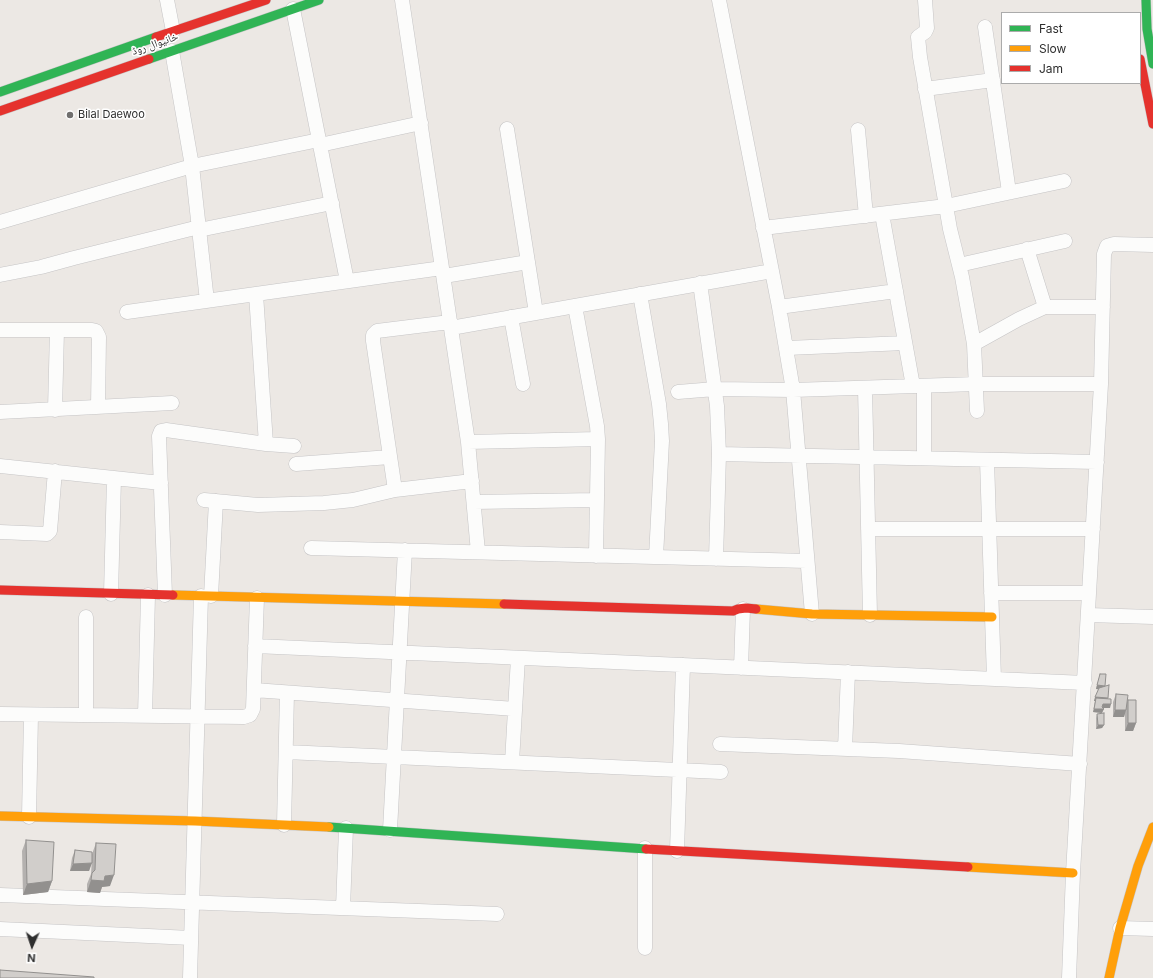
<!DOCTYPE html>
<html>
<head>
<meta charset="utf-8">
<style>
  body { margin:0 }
  #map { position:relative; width:1153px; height:978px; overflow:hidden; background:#ece8e4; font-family:Inter,sans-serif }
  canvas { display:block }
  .legend { position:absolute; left:1001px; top:12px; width:140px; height:72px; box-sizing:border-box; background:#fff; border:1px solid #ababab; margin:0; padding:5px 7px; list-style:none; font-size:12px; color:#2e2e2e }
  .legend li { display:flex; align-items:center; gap:8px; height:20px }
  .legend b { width:20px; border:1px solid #ababab }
  .north { position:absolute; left:12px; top:926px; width:40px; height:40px; -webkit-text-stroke:3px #fff; paint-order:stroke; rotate:183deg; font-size:11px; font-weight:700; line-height:16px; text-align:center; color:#2e2e2e }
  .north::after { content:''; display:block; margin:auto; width:14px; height:18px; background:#2e2e2e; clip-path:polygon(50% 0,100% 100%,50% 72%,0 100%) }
</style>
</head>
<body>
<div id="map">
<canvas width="1153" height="978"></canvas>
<ul class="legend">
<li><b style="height:5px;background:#30b455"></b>Fast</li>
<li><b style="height:5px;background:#ff9f0a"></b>Slow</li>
<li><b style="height:5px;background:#e5322d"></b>Jam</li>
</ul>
<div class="north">N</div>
</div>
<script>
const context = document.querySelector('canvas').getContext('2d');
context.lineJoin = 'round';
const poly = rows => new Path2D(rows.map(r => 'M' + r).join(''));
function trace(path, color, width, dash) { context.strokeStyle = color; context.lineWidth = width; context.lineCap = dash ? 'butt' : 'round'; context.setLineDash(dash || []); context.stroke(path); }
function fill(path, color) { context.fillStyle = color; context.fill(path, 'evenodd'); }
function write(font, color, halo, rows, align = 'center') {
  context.font = font + ' Inter,"Noto Naskh Arabic",sans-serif'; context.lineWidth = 3; context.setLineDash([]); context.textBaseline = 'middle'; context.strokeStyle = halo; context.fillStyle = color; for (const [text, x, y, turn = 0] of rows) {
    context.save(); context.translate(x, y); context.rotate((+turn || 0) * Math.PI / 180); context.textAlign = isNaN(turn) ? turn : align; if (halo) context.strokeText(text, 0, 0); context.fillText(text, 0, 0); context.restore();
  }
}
const street = poly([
  [167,0,173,31],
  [402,0,468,442,478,552],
  [719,0,779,307,793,390,812,614],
  [925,0,927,28,925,32,918,37,920,57,950,229,962,277,974,344,977,411],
  [293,9,347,281],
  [985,27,1009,192],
  [172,51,192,166,207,301],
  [925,89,993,80],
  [507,129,536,313],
  [858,130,866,216],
  [320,145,421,123],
  [882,214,913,386],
  [0,222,192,166,319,140],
  [763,228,946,206,1064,181],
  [199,230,332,203],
  [1027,249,1045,307],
  [959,265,1065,241],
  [0,275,41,267,74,258,199,227],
  [444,276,528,262],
  [700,283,717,406,719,454,716,559],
  [256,294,266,444],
  [640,294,659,404,661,424,662,441,656,557],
  [575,306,597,426,598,439,596,556],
  [779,307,896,291],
  [127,312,442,268],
  [511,317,523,384],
  [451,328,772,271],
  [0,330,92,330,96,331,99,337,98,407],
  [974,344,1019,319,1045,307,1103,307],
  [787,348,905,343],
  [865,388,870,615],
  [678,392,715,389,793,390,976,384,1101,384],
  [55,410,57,330],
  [0,412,172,403],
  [468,442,598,439],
  [719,454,1097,462],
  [924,458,924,386],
  [987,460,994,679],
  [296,464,390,457],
  [0,466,161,483],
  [395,490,373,341,373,335,377,331,450,322],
  [204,500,258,505,324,503,353,500,395,490,472,481],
  [474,502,596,500],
  [868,529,1093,529],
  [0,532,47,534,50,531,55,471],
  [311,548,807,561],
  [991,593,1089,593],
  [111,594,114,478],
  [165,595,159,436,161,431,166,430,266,444,294,446],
  [211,596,216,501],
  [1088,615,1153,617],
  [86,617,86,715],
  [255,646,1085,683],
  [741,668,743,609],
  [254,690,515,709],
  [0,714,244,717,250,715,253,709,257,598],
  [145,716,148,595],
  [720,744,899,751,1080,764],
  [845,749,848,672],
  [286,752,721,772],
  [512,762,518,658],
  [29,817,31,715],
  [284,825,287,693],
  [390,830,405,550],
  [645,848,645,948],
  [677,851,683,665],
  [0,895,497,914],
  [343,908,346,828],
  [1120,928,1153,929],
  [0,929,191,938],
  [190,978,201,596],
  [1069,978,1073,873,1101,384,1104,254,1107,246,1114,244,1153,245]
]);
const fast = poly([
  [1146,0,1147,29,1153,64],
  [149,59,319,0],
  [0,92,156,37],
  [329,827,646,849]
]);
const slow = poly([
  [173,595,504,604],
  [756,609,812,614,992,617],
  [0,816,195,821,329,827],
  [968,867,1073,873],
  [1109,978,1120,928,1138,866,1153,827]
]);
const jam = poly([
  [156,37,266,0],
  [1140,59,1153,124],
  [0,111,149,59],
  [0,590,173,595],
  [504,604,733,611,738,609,746,608,756,609],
  [646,849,968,867]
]);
trace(street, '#c5c4c5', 15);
trace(fast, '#c5c4c5', 10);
trace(slow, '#c5c4c5', 10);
trace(jam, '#c5c4c5', 10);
trace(street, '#fcfcfb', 14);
trace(fast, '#30b455', 9);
trace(slow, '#ff9f0a', 9);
trace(jam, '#e5322d', 9);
fill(poly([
  [1100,674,1105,686,1107,698,1110,708,1103,708,1102,713,1093,712,1095,701,1094,701,1099,689,1096,689],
  [1116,694,1127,702,1128,700,1136,723,1133,731,1125,731,1125,713,1124,717,1113,717,1113,702],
  [1097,714,1104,725,1102,728,1096,729,1096,718],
  [26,840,52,881,48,892,23,895,22,851],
  [96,843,110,886,102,887,100,893,87,892,87,884,91,874,92,859,89,871,70,871,72,858,75,850,92,854]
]), '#b4b1af');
fill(poly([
  [1097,685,1105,686,1104,690,1096,689],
  [1095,697,1108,698,1106,701,1096,698,1095,701,1094,701],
  [1103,704,1111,704,1110,708,1102,708],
  [1094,709,1104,709,1102,713,1093,712],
  [1115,710,1126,710,1124,717,1113,717],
  [1128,723,1136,723,1133,731,1125,731],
  [1098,725,1104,725,1102,728,1096,729],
  [92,863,89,871,70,871,73,864],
  [114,875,110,886,102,887,100,893,87,892,91,880,105,876],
  [52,881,48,892,23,895,27,884]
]), '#92908e');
const building = poly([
  [1100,674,1106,674,1105,686,1097,685,1100,674],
  [1109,685,1108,698,1095,697,1099,688,1109,685],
  [1116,694,1128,695,1126,710,1115,710,1116,694],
  [1096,698,1111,699,1111,704,1103,704,1102,707,1104,709,1094,709,1096,698],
  [1128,700,1136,700,1136,723,1128,723,1128,700],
  [1104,713,1104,725,1098,725,1097,714,1104,713],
  [26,840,54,842,52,881,27,884,26,840],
  [96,843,116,844,114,875,105,876,104,881,91,880,92,873,95,870,96,843],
  [75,850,92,852,92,863,73,864,75,850],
  [0,970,94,977,94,978,0,978,0,970]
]);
fill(building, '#d1cecb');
trace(building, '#92908e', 1);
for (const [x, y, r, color] of [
  [70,115,4,"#706f6e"]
]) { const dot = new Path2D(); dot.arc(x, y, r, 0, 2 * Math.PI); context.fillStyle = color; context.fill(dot); trace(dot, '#fff', 1.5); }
write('11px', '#2e2e2e', '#fff', [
  ["خانیوال روڈ",155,44,-19]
]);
write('11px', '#2e2e2e', '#fff', [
  ["Bilal Daewoo",78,115]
], 'left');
</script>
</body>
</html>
